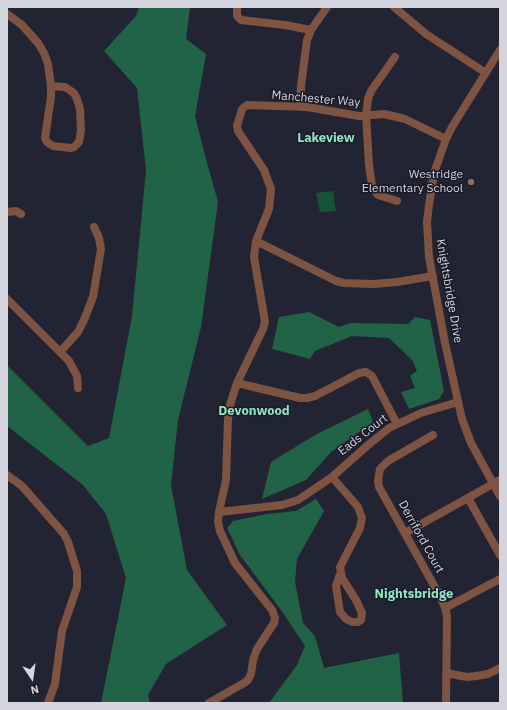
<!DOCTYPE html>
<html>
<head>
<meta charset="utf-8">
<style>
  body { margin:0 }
  #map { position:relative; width:507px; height:710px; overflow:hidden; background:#232433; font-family:"IBM Plex Sans",sans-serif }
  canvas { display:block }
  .frame { position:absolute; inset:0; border:8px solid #d4d5df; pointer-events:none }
  .north { position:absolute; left:12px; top:658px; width:40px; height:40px; -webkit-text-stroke:3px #1a1a28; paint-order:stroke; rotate:167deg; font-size:11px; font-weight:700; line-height:16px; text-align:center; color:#d4d5df }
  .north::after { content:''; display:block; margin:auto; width:14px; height:18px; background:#d4d5df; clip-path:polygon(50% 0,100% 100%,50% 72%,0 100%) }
</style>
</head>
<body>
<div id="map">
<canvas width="507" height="710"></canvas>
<div class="frame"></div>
<div class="north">N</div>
</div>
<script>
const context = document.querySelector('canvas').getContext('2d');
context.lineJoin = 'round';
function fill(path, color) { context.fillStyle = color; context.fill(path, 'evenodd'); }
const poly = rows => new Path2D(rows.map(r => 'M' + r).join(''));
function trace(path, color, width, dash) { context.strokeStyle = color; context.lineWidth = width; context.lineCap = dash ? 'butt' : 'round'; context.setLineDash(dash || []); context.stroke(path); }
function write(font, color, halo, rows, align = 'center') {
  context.font = font + ' "IBM Plex Sans",sans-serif'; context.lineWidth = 3; context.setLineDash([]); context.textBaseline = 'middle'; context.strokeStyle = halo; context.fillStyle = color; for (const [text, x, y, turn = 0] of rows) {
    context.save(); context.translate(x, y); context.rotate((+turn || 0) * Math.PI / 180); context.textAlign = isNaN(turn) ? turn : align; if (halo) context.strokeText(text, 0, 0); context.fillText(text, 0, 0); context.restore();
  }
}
fill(poly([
  [333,191,336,211,320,212,316,193]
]), '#155339');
fill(poly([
  [139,7,190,7,186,39,206,54,195,116,206,159,218,202,201,327,178,420,171,485,187,570,227,625,166,664,148,695,150,703,101,703,126,578,106,514,83,485,7,426,7,365,88,446,109,438,132,316,146,170,137,88,104,51,136,16],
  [309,312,339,327,350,323,408,324,415,317,430,320,444,391,439,399,409,409,401,392,415,388,410,376,417,371,412,360,389,338,352,336,315,351,310,359,272,349,279,317],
  [368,409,373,422,331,452,306,480,262,499,271,462,315,435],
  [316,499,324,511,297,559,295,582,303,623,315,636,324,668,399,653,403,703,269,703,297,665,305,646,281,610,240,555,227,528,233,521,267,514,296,511]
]), '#206346');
trace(poly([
  [237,7,237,16,241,20,285,25,311,30],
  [394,7,426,34,486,73],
  [7,14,22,25,38,43,44,53,48,64,51,86],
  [500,50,452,127,446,139,434,173,429,205,427,222,429,257,445,343,462,419,471,443,500,496],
  [395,57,371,91,368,99,366,115,369,165,372,186,378,195,397,201],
  [51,86,65,87,74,93,77,99,80,109,81,130,79,142,74,147,71,148,53,146,47,142,45,138,51,97,51,86],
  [300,107,301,86,307,40,311,30,327,7],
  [7,212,16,211,21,214],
  [256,241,336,281,344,283,373,284,397,282,433,276],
  [7,299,69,361,77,376,78,388],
  [60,352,78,332,84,320,93,297,101,249,99,238,94,227],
  [237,383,300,398,307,398,315,396,359,373,366,372,372,376,397,424],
  [433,435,388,461,380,469,378,481,379,487,441,598,445,608,447,616,446,703],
  [7,475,22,486,64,534,68,542,77,571,77,587,62,631,55,684,48,703],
  [332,477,358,507,362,518,360,528,340,567,342,578,356,600,362,613,361,620,358,622,352,622,346,619,340,612,336,586,340,574],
  [468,498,500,555],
  [219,512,282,505,298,500,332,477,367,446,389,428,421,413,458,402],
  [405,533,500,480],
  [445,608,500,579],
  [446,673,467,677,476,676,488,674,500,668],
  [209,703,244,683,248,680,251,674,253,660,257,649,274,623,275,618,272,610,235,563,220,531,218,522,219,512,226,480,228,419,230,405,237,383,263,329,265,322,254,257,256,241,269,209,271,189,264,170,238,131,237,126,242,109,247,105,307,107,359,116,384,114,405,119,446,139]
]), '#7e5342', 8);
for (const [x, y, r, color] of [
  [471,182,4,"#8d6e63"]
]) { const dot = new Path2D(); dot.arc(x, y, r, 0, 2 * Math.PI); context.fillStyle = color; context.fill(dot); trace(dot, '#1a1a28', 1.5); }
write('12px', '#d4d5df', '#1a1a28', [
  ["Manchester Way",316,99,5],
  ["Knightsbridge Drive",449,291,80],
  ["Eads Court",363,435,-38],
  ["Derriford Court",421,537,61]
]);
write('12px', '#d4d5df', '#1a1a28', [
  ["Westridge",463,175],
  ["Elementary School",463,189]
], 'right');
write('bold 13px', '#8fe6c1', '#1a1a28', [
  ["Lakeview",326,138],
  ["Devonwood",254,411],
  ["Nightsbridge",414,594]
]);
</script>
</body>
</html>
